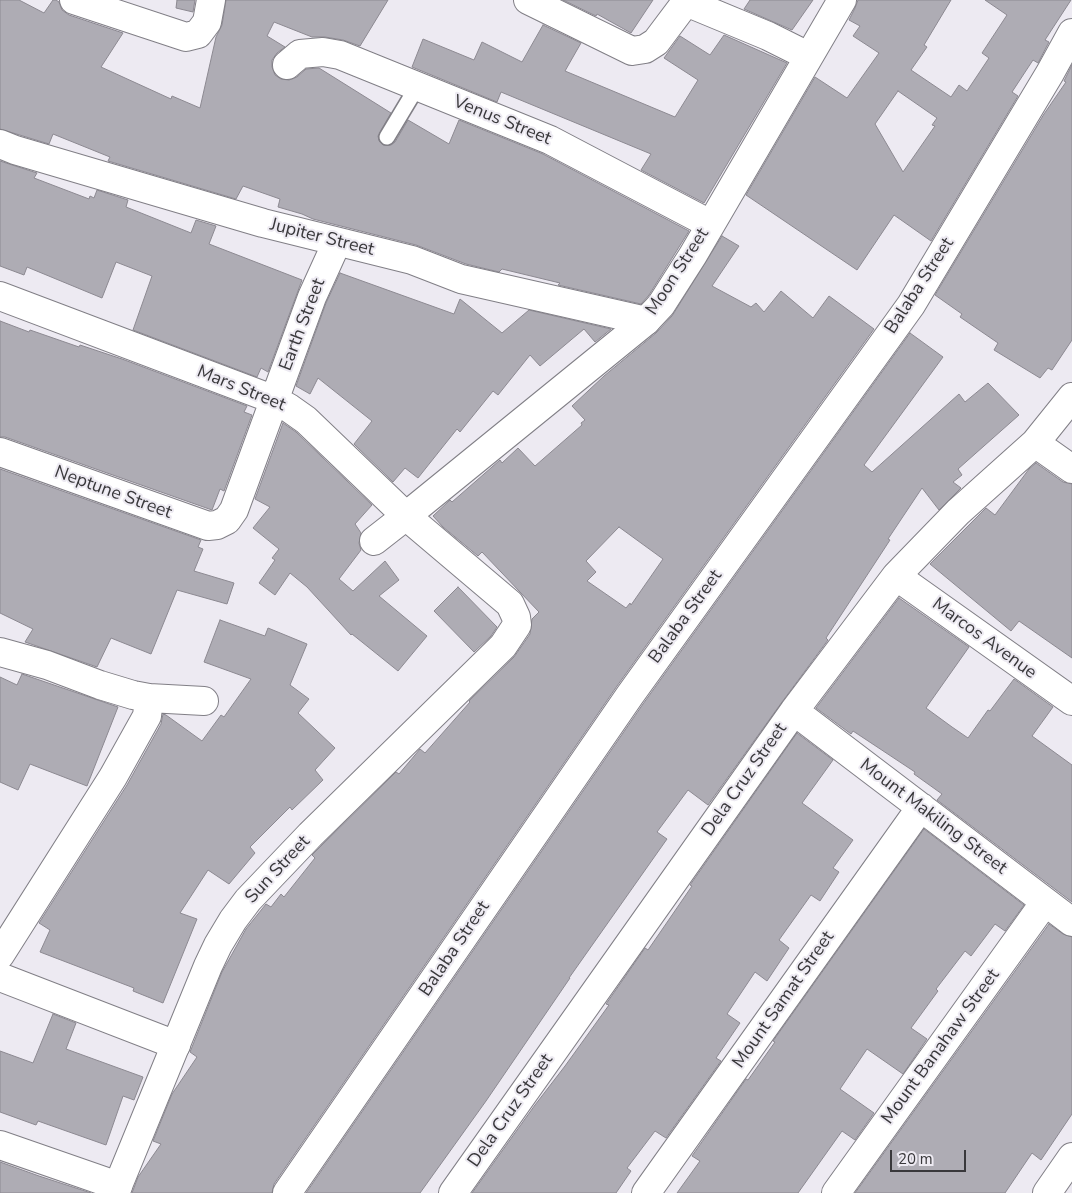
<!DOCTYPE html>
<html>
<head>
<meta charset="utf-8">
<style>
  body { margin:0 }
  #map { position:relative; width:1072px; height:1193px; overflow:hidden; background:#edeaf2; font-family:"Nunito Sans",sans-serif }
  canvas { display:block }
  .scale { position:absolute; left:890px; top:1150px; width:76px; height:22px; box-sizing:border-box; border:2px solid #39383b; border-top:0; padding-left:6px; font-size:15px; line-height:18px; white-space:nowrap; color:#39383b; -webkit-text-stroke:4px #edeaf2; paint-order:stroke }
</style>
</head>
<body>
<div id="map">
<canvas width="1072" height="1193"></canvas>
<div class="scale">20 m</div>
</div>
<script>
const context = document.querySelector('canvas').getContext('2d');
context.lineJoin = 'round';
function fill(path, color) { context.fillStyle = color; context.fill(path, 'evenodd'); }
const poly = rows => new Path2D(rows.map(r => 'M' + r).join(''));
function trace(path, color, width, dash) { context.strokeStyle = color; context.lineWidth = width; context.lineCap = dash ? 'butt' : 'round'; context.setLineDash(dash || []); context.stroke(path); }
function write(font, color, halo, rows, align = 'center') {
  context.font = font + ' "Nunito Sans",sans-serif'; context.lineWidth = 4; context.setLineDash([]); context.textBaseline = 'middle'; context.strokeStyle = halo; context.fillStyle = color; for (const [text, x, y, turn = 0] of rows) {
    context.save(); context.translate(x, y); context.rotate((+turn || 0) * Math.PI / 180); context.textAlign = isNaN(turn) ? turn : align; if (halo) context.strokeText(text, 0, 0); context.fillText(text, 0, 0); context.restore();
  }
}
const building = poly([
  [0,0,19,0,44,13,53,0,56,0,59,2,62,10,69,15,123,33,101,67,171,99,172,96,200,108,216,37,222,25,226,0,388,0,360,46,343,40,325,37,312,37,274,22,267,36,285,47,277,53,272,60,272,67,275,75,281,79,289,80,297,77,306,69,319,68,391,113,378,136,379,141,383,145,391,145,395,142,408,120,449,144,459,120,543,154,689,231,649,295,641,304,558,285,560,283,502,269,499,272,466,264,416,245,313,219,302,214,278,207,280,199,243,186,236,199,108,161,110,157,53,134,49,144,0,129,0,0],
  [177,0,195,0,193,12,176,8,177,0],
  [563,0,653,0,631,33,597,14,596,16,563,0],
  [750,0,813,0,792,30,744,9,750,0],
  [858,0,951,0,924,45,927,47,911,70,951,97,959,85,967,91,989,58,982,53,1007,15,985,0,1071,0,1045,40,1049,42,1038,63,1033,60,1012,92,1018,96,931,241,894,215,857,270,746,195,815,77,847,98,879,53,853,36,860,26,849,20,855,8,858,0],
  [898,91,937,118,932,125,935,126,903,172,875,124,898,91],
  [543,25,581,43,565,71,675,117,698,80,664,58,680,36,710,55,724,35,787,63,704,203,641,170,651,154,501,92,497,102,412,67,423,39,474,60,482,42,522,62,543,25],
  [1072,65,1072,340,1052,370,1048,368,1040,378,994,350,998,343,960,317,962,314,935,295,1044,114,1066,82,1064,81,1072,65],
  [0,161,37,173,34,178,89,199,90,196,94,198,97,190,128,200,126,207,191,233,196,220,216,226,209,244,302,280,268,372,261,368,257,377,133,330,152,276,116,262,102,298,27,267,24,275,0,266,0,161],
  [722,236,739,246,712,286,751,307,756,303,764,312,781,291,813,318,829,296,874,329,617,686,274,1184,272,1193,132,1193,138,1177,161,1144,153,1141,172,1094,197,1057,190,1052,222,972,246,929,266,904,271,907,281,894,284,897,315,858,312,855,321,846,396,772,399,774,420,749,425,753,470,702,469,701,514,657,530,634,532,619,539,612,482,552,478,556,443,527,433,516,450,500,452,502,500,460,502,463,518,448,535,466,582,425,581,423,585,420,572,406,604,376,656,333,672,316,722,236],
  [619,527,663,559,631,605,630,603,626,608,587,581,596,572,586,561,619,527],
  [340,273,454,314,460,299,502,333,529,310,611,329,595,342,584,329,540,366,530,355,498,395,493,391,460,432,457,429,418,478,405,468,393,482,354,444,372,421,318,378,310,394,296,386,326,303,340,273],
  [0,321,29,332,30,330,79,347,80,345,122,359,247,406,244,412,252,415,224,491,220,489,212,510,5,437,0,437,0,321],
  [910,333,943,357,864,465,872,472,959,394,965,402,988,383,1019,415,958,469,962,475,953,482,961,488,939,510,922,488,888,539,890,540,826,638,828,640,782,702,708,805,688,790,657,832,667,839,569,978,570,978,486,1101,420,1193,306,1193,643,704,910,333],
  [283,423,296,432,372,505,355,524,361,533,359,543,361,550,339,579,353,591,385,561,399,580,379,596,427,636,398,671,352,634,351,635,307,587,290,573,275,595,259,583,275,560,272,558,279,549,253,528,270,507,255,499,283,423],
  [1036,463,1063,482,1072,484,1072,658,1019,621,1011,631,930,564,986,508,995,515,1029,469,1036,463],
  [0,469,201,540,198,547,203,549,194,571,234,583,227,604,177,590,151,654,111,638,97,667,25,642,33,629,0,613,0,469],
  [458,587,497,627,491,636,474,652,434,611,458,587],
  [899,598,969,647,926,708,952,727,968,738,988,710,990,711,1014,679,1053,707,1032,736,1072,765,1072,902,937,800,942,794,914,774,915,772,853,731,851,734,816,708,899,598],
  [220,620,265,636,268,628,307,644,290,685,309,699,298,713,335,748,315,770,323,780,292,810,290,807,250,847,255,853,229,884,208,870,180,913,197,919,163,1003,133,991,134,988,40,952,50,930,39,923,127,785,161,724,163,714,166,715,202,741,221,715,224,717,251,679,204,662,220,620],
  [22,674,118,707,87,786,30,764,18,790,0,782,0,677,17,685,22,674],
  [797,733,833,760,802,803,853,840,833,868,839,872,820,901,811,895,779,940,789,948,767,981,755,972,727,1014,740,1023,716,1058,721,1061,666,1138,655,1131,627,1168,631,1171,616,1193,472,1193,535,1105,565,1066,609,1005,606,1004,645,948,648,950,692,886,690,885,797,733],
  [924,829,1024,905,1005,931,995,924,971,956,965,951,936,989,938,991,911,1028,927,1039,903,1074,867,1049,840,1089,874,1113,855,1140,842,1131,798,1193,677,1193,700,1161,692,1156,746,1079,748,1080,775,1042,773,1041,924,829],
  [1049,924,1063,934,1072,937,1072,1114,1041,1160,1032,1153,1005,1193,855,1193,1049,924],
  [53,1014,76,1023,66,1049,143,1077,134,1100,123,1096,106,1145,38,1121,36,1125,0,1112,0,1051,33,1063,53,1014],
  [0,1162,39,1176,91,1193,0,1193,0,1162]
]);
fill(building, '#aeacb4');
trace(building, '#8c8991', 1);
const lane = poly([
  [387,137,417,87]
]);
const street = poly([
  [74,0,186,37,198,34,207,22,211,0],
  [528,0,632,51,645,49,656,42,686,2],
  [687,0,686,2,768,36,808,56],
  [287,65,300,54,323,52,340,55,550,140,710,224],
  [0,144,15,150,263,223,412,260,461,279,646,321],
  [0,296,275,400,289,408,306,420,406,516,374,541],
  [1035,443,1072,469],
  [0,452,208,526,217,525,227,520,234,510,312,297,337,242],
  [896,576,1072,701],
  [0,652,47,665,100,685,133,695,149,698,204,701],
  [794,711,1072,922],
  [0,955,113,777,147,716,149,698],
  [0,977,176,1045],
  [0,1145,118,1186],
  [287,1193,630,695,911,305,1050,73,1072,33],
  [453,1193,794,711,896,576,958,512,1035,443,1072,397],
  [646,1193,921,807],
  [836,1193,1045,902],
  [1047,1193,1072,1157]
]);
const secondary = poly([
  [115,1193,208,966,218,945,233,920,248,900,310,835,503,646,517,625,516,617,510,604,406,516,646,321,661,305,693,255,842,0]
]);
trace(lane, '#817f86', 18);
trace(street, '#817f86', 30);
trace(secondary, '#817f86', 30);
trace(lane, '#fff', 15);
trace(street, '#fff', 28);
trace(secondary, '#fff', 28);
write('18px', '#39383b', '#edeaf2', [
  ["Venus Street",502,121,22],
  ["Jupiter Street",322,238,14],
  ["Moon Street",678,272,-57],
  ["Balaba Street",920,286,-57],
  ["Earth Street",303,325,-69],
  ["Mars Street",241,389,22],
  ["Neptune Street",113,493,20],
  ["Balaba Street",686,617,-54],
  ["Marcos Avenue",984,639,36],
  ["Dela Cruz Street",745,780,-55],
  ["Mount Makiling Street",933,817,37],
  ["Sun Street",278,870,-47],
  ["Balaba Street",455,949,-56],
  ["Mount Samat Street",784,1000,-55],
  ["Mount Banahaw Street",941,1047,-54],
  ["Dela Cruz Street",511,1111,-55]
]);
</script>
</body>
</html>
